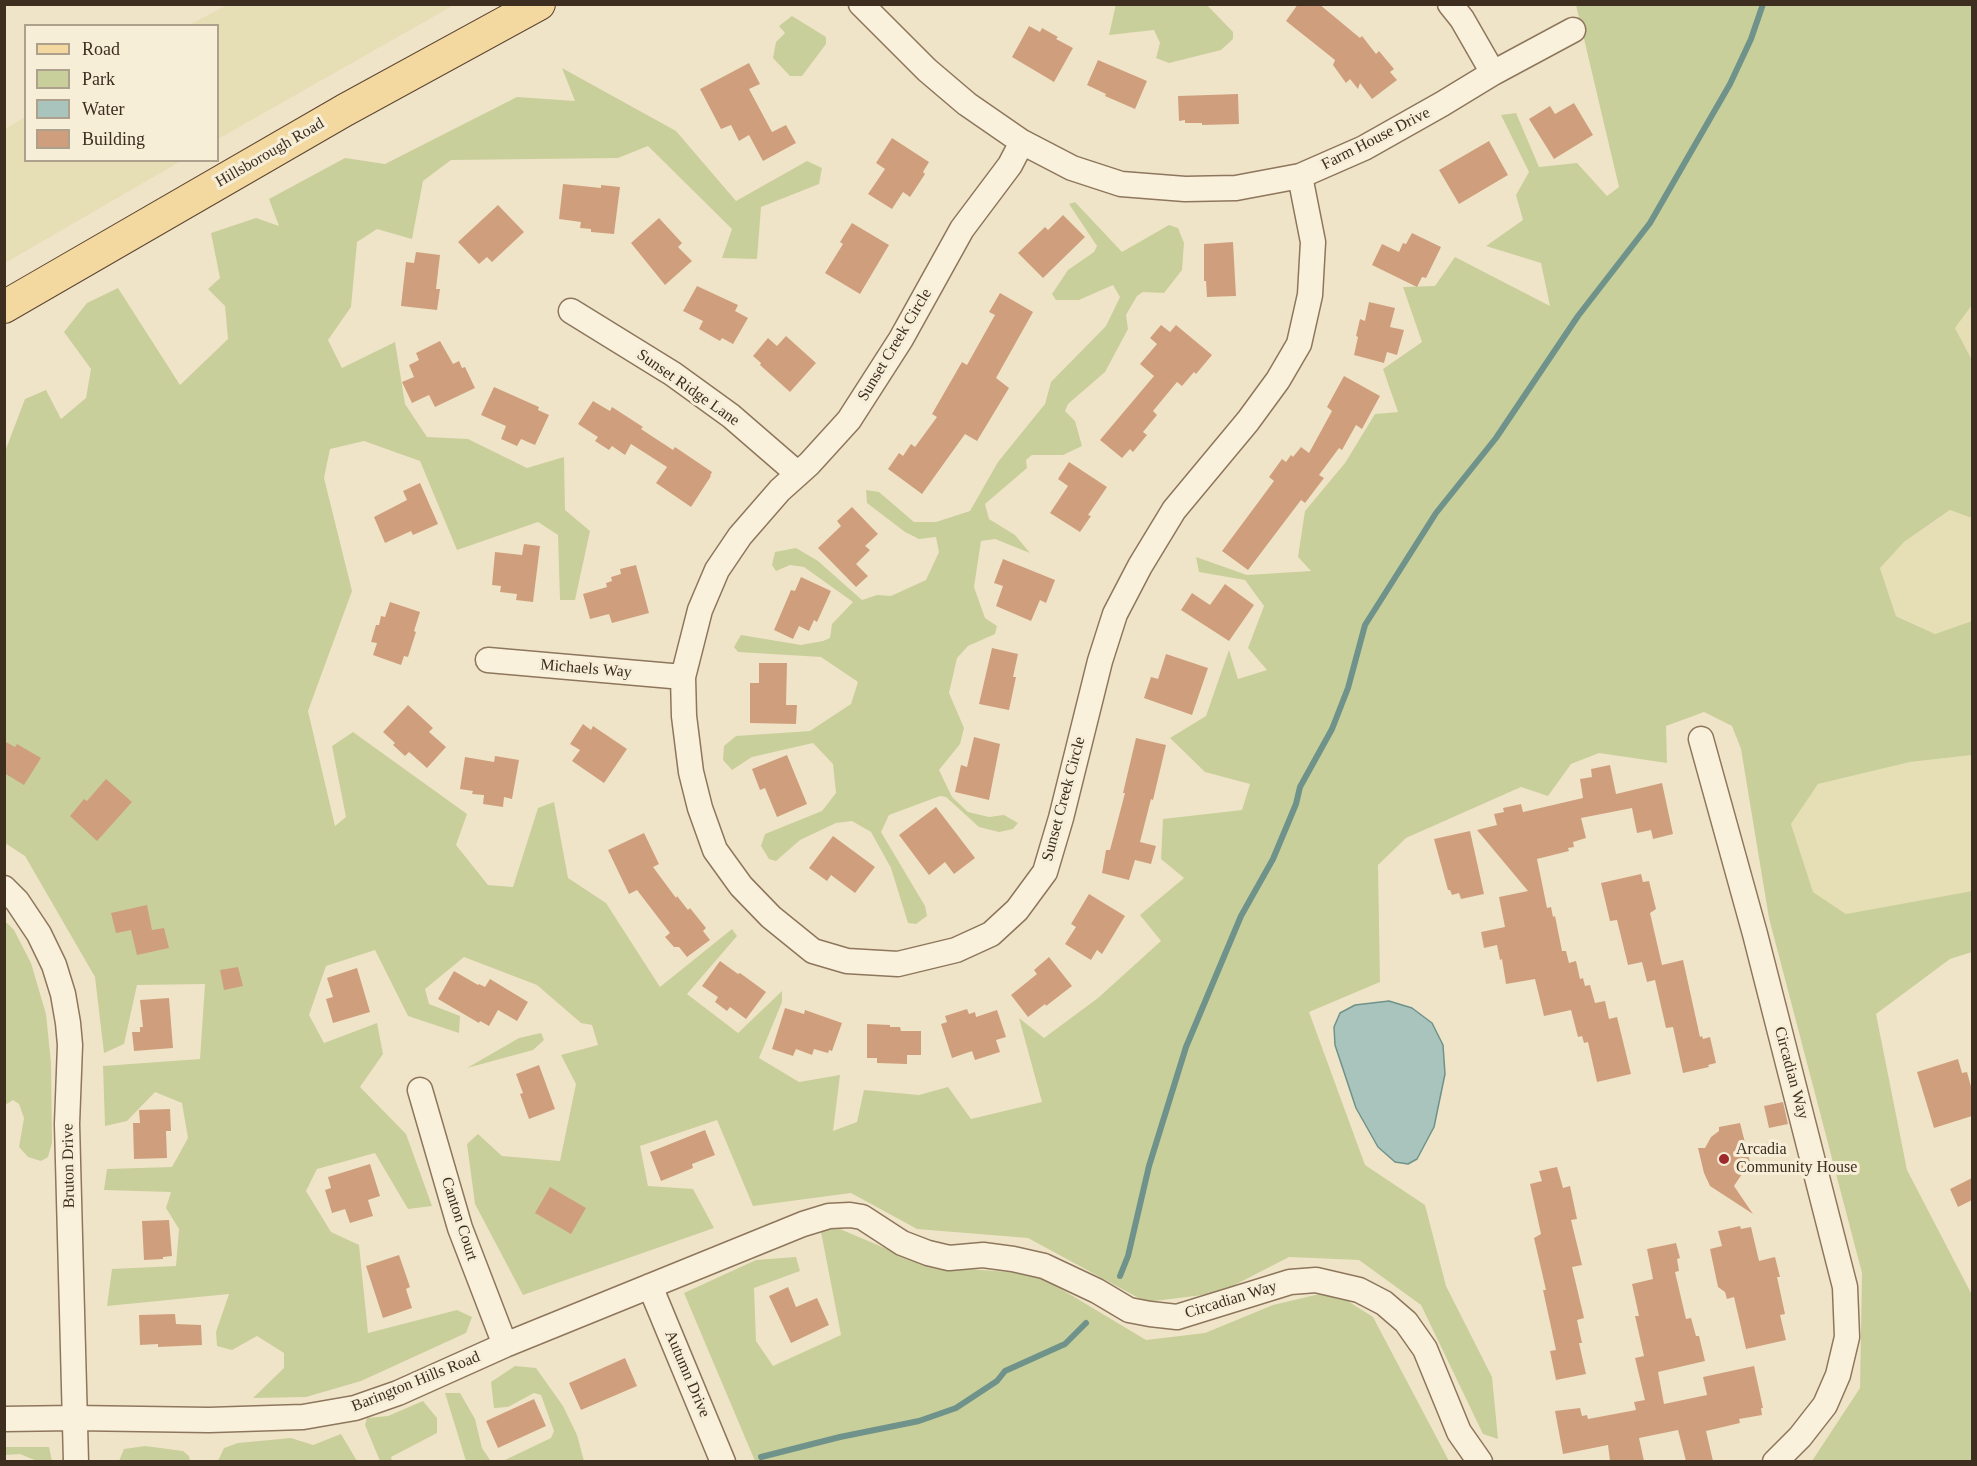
<!DOCTYPE html>
<html>
<head>
<meta charset="utf-8">
<style>
  body { margin:0 }
  #map { position:relative; width:1977px; height:1466px; overflow:hidden; background:#f0e4c8; font-family:Georgia,serif }
  canvas { display:block }
  .frame { position:absolute; inset:0; border:6px solid #3d2e20; pointer-events:none }
  .legend { position:absolute; left:24px; top:24px; width:195px; height:138px; box-sizing:border-box; background:#f7eed8; border:2px solid #ada18e; margin:0; padding:8px 10px; list-style:none; font-size:18px; color:#3d2e20 }
  .legend li { display:flex; align-items:center; gap:12px; height:30px }
  .legend b { width:30px; border:2px solid #ada18e }
</style>
</head>
<body>
<div id="map">
<canvas width="1977" height="1466"></canvas>
<div class="frame"></div>
<ul class="legend">
<li><b style="height:8px;background:#f3d9a0"></b>Road</li>
<li><b style="height:16px;background:#c9cf9b"></b>Park</li>
<li><b style="height:16px;background:#a9c4bc"></b>Water</li>
<li><b style="height:16px;background:#cf9f7d"></b>Building</li>
</ul>
</div>
<script>
const context = document.querySelector('canvas').getContext('2d');
context.lineJoin = 'round';
function fill(path, color) { context.fillStyle = color; context.fill(path, 'evenodd'); }
const poly = rows => new Path2D(rows.map(r => 'M' + r).join(''));
function trace(path, color, width, dash) { context.strokeStyle = color; context.lineWidth = width; context.lineCap = dash ? 'butt' : 'round'; context.setLineDash(dash || []); context.stroke(path); }
function write(font, color, halo, rows, align = 'center') {
  context.font = font + ' Georgia,serif'; context.lineWidth = 6; context.setLineDash([]); context.textBaseline = 'middle'; context.strokeStyle = halo; context.fillStyle = color; for (const [text, x, y, turn = 0] of rows) {
    context.save(); context.translate(x, y); context.rotate((+turn || 0) * Math.PI / 180); context.textAlign = isNaN(turn) ? turn : align; if (halo) context.strokeText(text, 0, 0); context.fillText(text, 0, 0); context.restore();
  }
}
fill(poly([
  [227,5,227,4,454,5,218,139,218,26,189,25],
  [25,117,26,160,181,161,5,263,5,129],
  [1972,305,1972,360,1955,328],
  [1951,510,1972,518,1972,621,1935,634,1896,615,1880,567,1904,542],
  [1972,755,1972,891,1846,914,1813,892,1791,824,1818,784,1910,762]
]), '#e6deb5');
fill(poly([
  [1116,4,1207,5,1233,32,1233,39,1221,50,1169,63,1156,58,1160,43,1154,30,1109,35],
  [1576,5,1972,5,1972,305,1955,328,1972,360,1972,518,1950,510,1904,542,1880,568,1896,616,1935,634,1972,621,1972,755,1910,762,1818,784,1791,824,1813,892,1846,914,1972,891,1972,952,1950,959,1876,1014,1907,1170,1972,1295,1972,1461,1812,1461,1860,1388,1862,1273,1769,918,1741,749,1732,726,1704,712,1666,726,1667,763,1599,753,1571,764,1548,796,1521,787,1406,838,1378,865,1380,982,1309,1012,1365,1165,1425,1205,1446,1286,1492,1377,1498,1439,1483,1434,1421,1305,1359,1260,1289,1257,1219,1293,1146,1302,1028,1238,917,1229,851,1193,753,1206,717,1120,640,1146,648,1186,693,1189,714,1228,523,1295,475,1204,467,1144,478,1134,502,1156,560,1161,576,1084,561,1055,598,1045,592,1025,581,1023,537,985,464,957,425,989,429,1004,460,1016,459,1033,408,1016,375,950,326,966,309,1015,324,1043,377,1023,383,1054,360,1087,406,1134,432,1206,408,1209,375,1153,317,1169,306,1191,331,1232,359,1245,368,1333,457,1310,472,1317,466,1333,361,1381,306,1397,253,1398,284,1368,284,1353,257,1336,232,1350,217,1346,216,1332,229,1294,107,1306,112,1269,176,1266,179,1229,166,1208,171,1192,104,1190,107,1169,172,1167,188,1138,182,1103,155,1092,127,1121,105,1126,103,1066,200,1059,205,984,137,985,124,1044,104,1053,95,977,25,856,5,843,4,454,25,399,46,390,61,419,86,398,91,369,64,332,87,303,118,288,180,385,228,339,225,306,208,289,220,278,211,233,256,218,279,226,269,199,345,158,385,164,517,97,575,101,562,68,676,131,736,201,807,161,822,168,819,184,761,207,757,259,722,258,732,229,648,146,618,158,451,160,423,181,412,239,377,229,357,242,351,307,328,340,342,368,395,342,405,404,427,437,468,439,527,468,564,457,565,510,590,531,575,600,560,600,558,535,538,522,457,550,420,461,364,441,330,449,324,478,352,591,308,711,335,826,346,817,332,746,353,732,467,814,456,845,488,885,513,887,538,808,554,802,568,878,606,903,660,987,732,929,737,936,687,994,738,1033,782,991,782,1002,759,1058,799,1082,840,1075,833,1131,857,1122,864,1090,919,1095,948,1087,971,1119,1042,1102,1019,1018,1044,1038,1098,998,1161,941,1140,915,1184,878,1161,859,1163,819,1242,810,1250,784,1205,772,1170,738,1206,716,1229,650,1238,679,1267,670,1248,648,1264,606,1245,580,1199,572,1196,557,1247,575,1311,571,1298,557,1305,511,1345,463,1375,414,1398,412,1383,369,1422,342,1403,287,1435,286,1455,257,1550,306,1541,263,1486,246,1523,220,1516,195,1529,172,1501,115,1516,113,1539,167,1577,163,1607,196,1619,187],
  [792,16,826,37,826,44,802,76,790,76,773,58,776,42,785,33,779,26],
  [1075,202,1122,252,1169,225,1178,228,1184,243,1182,270,1164,293,1143,292,1137,296,1126,315,1128,329,1105,372,1068,404,1065,411,1075,421,1082,446,1063,455,1032,455,1026,460,1027,468,985,504,989,519,1015,535,1030,553,995,539,981,541,974,587,985,618,997,626,995,634,968,646,957,658,949,693,964,728,960,744,939,770,952,797,968,812,989,817,1004,815,1018,823,1013,829,999,832,979,827,946,797,940,796,889,815,881,832,925,906,927,916,916,924,908,923,891,868,871,832,852,821,836,823,800,840,776,861,769,859,761,846,765,834,822,811,836,793,833,764,813,743,752,757,732,770,723,760,724,746,736,736,810,731,851,704,858,682,821,657,738,652,734,647,741,635,801,645,823,641,830,638,832,624,853,602,804,567,790,565,776,571,772,565,775,552,796,548,818,561,862,600,877,595,891,596,926,580,939,552,936,537,919,539,905,532,867,503,866,490,879,492,914,522,936,522,970,511,998,462,1045,404,1051,382,1106,326,1120,297,1113,285,1079,300,1056,300,1052,294,1068,270,1094,252,1097,246,1069,204],
  [5,921,14,930,31,963,46,1014,51,1063,52,1143,48,1157,41,1161,28,1157,19,1147,24,1118,19,1104,13,1100,5,1105],
  [541,1033,544,1040,533,1050,467,1068,519,1038],
  [833,1226,927,1266,1036,1274,1146,1340,1205,1333,1273,1305,1332,1291,1373,1317,1449,1461,755,1461,684,1293,756,1260,796,1257,800,1271,754,1288,756,1341,773,1366,841,1335,821,1232],
  [515,1366,536,1368,563,1406,577,1435,584,1461,466,1461,445,1393,460,1393,475,1419,482,1448,490,1460,505,1460,551,1438,554,1431,541,1395,534,1393,508,1407,494,1408,491,1382],
  [423,1401,437,1418,437,1433,391,1457,392,1461,380,1461,365,1425,367,1418,388,1416],
  [341,1434,357,1461,218,1461,224,1448,238,1443,291,1438,313,1445],
  [145,1446,183,1451,189,1456,190,1461,119,1461,124,1449],
  [5,1447,49,1447,52,1461,37,1461,20,1454,5,1455]
]), '#c9cf9b');
const water = poly([
  [1389,1001,1412,1008,1432,1023,1443,1045,1445,1074,1434,1127,1417,1159,1408,1164,1395,1162,1378,1147,1356,1108,1335,1045,1334,1027,1340,1013,1355,1005,1389,1001]
]);
fill(water, '#a9c4bc');
trace(water, '#6f938a', 1.5);
trace(poly([
  [1120,1276,1128,1256,1149,1166,1186,1047,1241,916,1273,859,1296,804,1300,787,1332,729,1348,688,1365,625,1436,513,1496,438,1578,316,1650,223,1730,84,1751,39,1763,4],
  [761,1457,840,1437,919,1421,956,1408,997,1381,1005,1371,1065,1344,1086,1323]
]), '#6f938a', 6);
fill(poly([
  [1298,4,1319,4,1360,38,1362,36,1376,54,1379,51,1394,69,1390,72,1397,80,1372,99,1360,83,1358,89,1350,79,1346,83,1333,65,1335,60,1286,21],
  [1029,26,1040,32,1042,28,1058,37,1056,39,1073,48,1054,82,1012,57],
  [1098,60,1147,81,1135,109,1105,96,1106,94,1087,85],
  [749,63,760,84,749,89,772,132,786,125,796,143,763,161,749,135,739,141,731,125,721,129,700,89],
  [1238,94,1239,124,1202,125,1202,123,1185,123,1185,120,1179,121,1178,96],
  [1574,103,1593,135,1554,159,1529,119,1550,106,1555,114],
  [892,138,929,162,923,172,925,174,910,197,903,192,892,209,868,194,885,169,876,163],
  [1489,141,1508,175,1459,204,1439,170],
  [563,184,601,188,601,185,620,187,614,234,591,232,591,229,580,228,581,222,559,219],
  [498,205,524,232,492,262,487,257,479,264,458,242],
  [1063,215,1085,237,1043,278,1018,253,1045,227,1048,230],
  [659,218,682,243,678,247,692,261,665,285,631,243],
  [852,223,889,245,860,294,825,273,843,244,840,242],
  [1412,233,1441,247,1426,278,1422,277,1417,287,1372,265,1382,244,1399,252,1403,243,1406,244],
  [1233,242,1236,296,1207,297,1206,281,1204,281,1204,244],
  [416,252,440,255,436,289,440,289,437,310,401,306,406,262,414,263],
  [697,286,738,305,735,311,748,318,733,344,722,338,720,341,699,329,703,321,683,311],
  [1000,293,1033,312,996,378,1009,388,977,441,965,434,922,494,888,469,899,453,903,456,911,444,915,447,937,417,932,414,962,362,967,365,995,315,989,312],
  [1369,302,1395,308,1390,327,1404,330,1397,355,1387,352,1384,363,1354,355,1358,337,1356,336,1360,319,1365,321],
  [1161,325,1170,332,1176,325,1212,355,1196,374,1194,372,1182,386,1177,382,1153,411,1157,415,1143,432,1147,435,1133,452,1130,449,1122,458,1100,440,1154,376,1140,364,1157,344,1150,338],
  [786,336,816,363,790,392,760,365,761,363,753,356,768,338,777,346],
  [440,341,453,364,459,361,462,368,465,367,475,388,435,407,429,395,412,403,402,382,414,377,409,365,419,360,416,353],
  [1344,376,1380,396,1362,429,1356,425,1342,450,1339,448,1319,475,1324,478,1305,503,1301,500,1248,570,1222,551,1274,481,1269,477,1282,459,1286,462,1291,455,1293,457,1301,447,1309,453,1332,411,1327,407],
  [494,387,539,407,538,410,549,415,535,445,521,439,517,446,501,439,506,426,481,415],
  [593,401,610,411,612,407,643,427,641,429,673,450,675,447,712,472,710,476,711,476,691,507,656,483,667,467,631,444,625,455,612,446,609,450,595,441,598,437,578,424],
  [1069,462,1107,487,1088,515,1091,516,1080,532,1050,513,1068,486,1058,479],
  [420,483,438,524,413,535,411,531,385,543,374,517,407,500,403,491],
  [852,507,878,534,865,546,870,550,856,564,868,576,856,587,818,548,841,526,837,521],
  [524,544,540,546,533,602,516,600,517,594,500,592,501,586,492,585,495,552,522,555],
  [1003,559,1055,580,1046,603,1040,600,1031,621,996,606,1003,586,994,583],
  [636,565,649,613,612,623,609,614,590,619,583,594,607,587,606,583,612,581,611,577,621,574,620,569],
  [801,577,831,591,817,622,814,620,809,631,799,626,793,639,774,630,791,590,795,591],
  [1225,584,1254,605,1229,641,1181,610,1192,593,1210,605],
  [390,602,420,612,414,631,416,632,408,657,404,656,401,665,373,655,377,643,371,642,376,625,379,625,381,616,385,617],
  [992,648,1018,654,1013,677,1016,677,1009,710,979,704],
  [1166,654,1208,668,1192,715,1144,698,1151,677,1158,679],
  [759,663,787,663,786,705,797,705,796,724,750,723,750,683,759,683],
  [408,705,433,728,429,732,446,747,427,768,409,752,405,756,393,745,395,743,383,732],
  [583,724,591,730,593,726,627,749,604,783,572,761,580,750,570,744],
  [974,737,1000,744,989,800,955,792,961,765,967,767],
  [1136,738,1166,745,1153,800,1151,799,1140,842,1156,846,1151,864,1135,860,1129,880,1102,873,1106,850,1110,850,1125,793,1123,793],
  [4,741,15,747,17,744,41,758,24,785,4,773],
  [787,755,807,804,777,817,765,788,760,790,752,769],
  [495,756,519,760,512,799,504,797,503,807,483,804,484,795,472,794,473,791,460,789,465,757,494,762],
  [1610,765,1616,794,1662,783,1673,834,1653,839,1651,830,1637,833,1632,808,1581,818,1586,838,1573,842,1574,847,1568,848,1569,851,1537,859,1547,908,1551,907,1553,917,1555,916,1562,951,1566,951,1569,963,1576,961,1580,979,1583,978,1585,986,1590,985,1595,1003,1605,1001,1609,1019,1617,1017,1631,1074,1597,1082,1588,1042,1584,1043,1582,1036,1578,1037,1571,1010,1544,1016,1535,979,1506,984,1502,959,1500,960,1497,945,1484,948,1481,932,1505,927,1499,897,1528,891,1477,830,1497,825,1494,814,1504,812,1503,808,1521,804,1523,812,1583,798,1580,779,1592,777,1591,769],
  [106,779,132,802,97,841,70,816,84,799,87,801],
  [936,807,975,858,954,874,945,862,929,875,899,835],
  [1470,831,1484,894,1461,899,1459,893,1452,895,1450,890,1448,890,1434,839],
  [644,833,659,864,653,867,676,898,677,896,688,910,690,908,706,928,703,931,710,940,687,957,679,947,674,947,665,937,670,933,637,890,629,894,608,850],
  [833,836,875,867,855,893,831,875,827,881,809,868],
  [1641,874,1643,882,1649,881,1656,909,1650,913,1662,965,1683,960,1700,1037,1702,1036,1703,1039,1710,1037,1716,1063,1708,1065,1709,1067,1683,1073,1673,1027,1666,1028,1655,980,1647,982,1642,962,1628,965,1617,920,1610,921,1601,883],
  [1089,894,1125,916,1102,954,1097,950,1091,960,1065,944,1076,927,1071,924],
  [147,905,152,930,164,928,169,948,137,955,131,930,116,933,111,913],
  [1049,957,1072,986,1046,1006,1045,1004,1028,1017,1011,995,1037,974,1034,970],
  [720,961,738,974,740,973,766,992,746,1019,730,1007,727,1011,715,1002,718,997,702,986],
  [238,967,243,986,224,990,220,970],
  [357,968,370,1012,333,1023,326,999,333,997,327,978],
  [454,971,478,985,479,984,485,987,490,979,528,1002,517,1021,498,1010,489,1026,480,1021,479,1023,438,999],
  [169,998,173,1048,134,1051,132,1032,140,1032,140,1027,143,1027,140,1000],
  [785,1008,804,1014,805,1010,842,1023,832,1051,829,1050,828,1053,814,1049,812,1055,796,1049,793,1056,772,1049],
  [967,1009,969,1014,975,1012,976,1017,997,1010,1006,1037,996,1040,1000,1052,975,1060,972,1051,952,1058,941,1024,947,1022,945,1016],
  [867,1024,890,1025,890,1027,900,1027,901,1031,921,1031,921,1055,907,1055,907,1064,877,1063,877,1058,867,1058],
  [1958,1059,1962,1073,1967,1072,1972,1090,1972,1116,1934,1128,1917,1072],
  [539,1065,555,1109,529,1119,520,1094,523,1093,516,1074],
  [1783,1102,1788,1124,1769,1128,1764,1106],
  [170,1109,171,1131,166,1131,167,1158,134,1159,133,1123,140,1123,139,1110],
  [1740,1123,1750,1162,1734,1186,1753,1214,1710,1186,1704,1173,1698,1148,1705,1148,1711,1137,1719,1131,1719,1127],
  [705,1130,715,1155,692,1164,693,1168,661,1181,650,1152],
  [370,1164,380,1196,368,1200,373,1216,350,1223,345,1209,332,1213,325,1190,331,1188,328,1177],
  [1557,1167,1563,1188,1570,1186,1577,1219,1571,1220,1582,1265,1572,1267,1584,1318,1577,1320,1582,1343,1579,1343,1586,1374,1556,1380,1550,1351,1556,1350,1543,1290,1546,1290,1534,1238,1541,1234,1530,1184,1542,1181,1539,1171],
  [1972,1178,1972,1200,1958,1207,1950,1189],
  [550,1187,586,1208,571,1234,535,1213],
  [169,1220,172,1256,163,1257,163,1259,144,1260,142,1221],
  [1740,1226,1741,1229,1751,1227,1759,1261,1775,1257,1780,1277,1777,1277,1785,1314,1780,1315,1786,1340,1746,1349,1734,1297,1727,1299,1725,1292,1718,1287,1710,1249,1722,1246,1718,1231],
  [1676,1243,1680,1258,1677,1259,1679,1271,1675,1272,1686,1319,1691,1318,1696,1336,1699,1336,1705,1361,1658,1372,1664,1404,1707,1395,1703,1377,1754,1366,1763,1408,1761,1408,1762,1415,1739,1419,1740,1423,1706,1431,1713,1461,1686,1461,1678,1430,1639,1438,1644,1461,1610,1461,1608,1445,1563,1454,1555,1411,1580,1408,1582,1416,1587,1415,1588,1419,1636,1410,1634,1402,1645,1400,1635,1358,1644,1356,1635,1316,1639,1316,1632,1284,1653,1279,1647,1249],
  [399,1255,410,1287,406,1289,412,1308,383,1318,366,1266],
  [788,1287,796,1307,817,1298,829,1325,791,1343,769,1296],
  [175,1314,176,1324,201,1325,202,1345,158,1347,158,1344,140,1345,139,1315],
  [625,1358,637,1386,581,1410,569,1383],
  [534,1399,546,1426,498,1448,486,1421]
]), '#cf9f7d');
const minor = poly([
  [861,4,927,70,967,104,1022,142,1072,168,1121,184,1185,189,1236,188,1300,176,1364,148,1442,104,1493,73,1573,30],
  [1450,4,1462,19,1493,73],
  [1022,142,1010,165,962,229,901,339,849,420,809,464,780,490,740,536,717,570,700,610,683,677,684,716,691,772,700,808,715,850,741,886,771,917,813,951,847,961,898,964,956,950,991,934,1017,910,1045,872,1061,818,1100,661,1115,614,1140,566,1174,510,1248,421,1278,380,1299,344,1310,295,1313,242,1300,176],
  [571,311,673,374,731,416,798,474],
  [488,660,683,677],
  [1701,739,1755,934,1845,1287,1847,1337,1838,1375,1825,1405,1800,1437,1775,1462],
  [4,888,17,901,39,934,54,965,63,994,68,1023,70,1045,67,1124,76,1462],
  [420,1090,460,1228,505,1345],
  [650,1286,723,1462],
  [4,1419,74,1418,209,1420,303,1417,355,1408,398,1393,505,1345,803,1224,829,1216,850,1215,862,1217,902,1243,928,1253,949,1258,983,1255,1013,1259,1044,1266,1097,1291,1129,1310,1150,1314,1177,1317,1290,1282,1316,1280,1359,1290,1384,1303,1406,1322,1425,1349,1459,1432,1480,1462]
]);
const major = poly([
  [4,307,345,110,539,4]
]);
trace(minor, '#8d765c', 27);
trace(major, '#5b4430', 34);
trace(minor, '#faf1dc', 24);
trace(major, '#f3d9a0', 32);
for (const [x, y, r, color] of [
  [1724,1159,6,"#9e2a2b"]
]) { const dot = new Path2D(); dot.arc(x, y, r, 0, 2 * Math.PI); context.fillStyle = color; context.fill(dot); trace(dot, '#f7eed8', 2); }
write('16px', '#3d2e20', '#f7eed8', [
  ["Farm House Drive",1376,139,-27],
  ["Hillsborough Road",270,153,-30],
  ["Sunset Creek Circle",895,345,-59],
  ["Sunset Ridge Lane",688,388,35],
  ["Michaels Way",586,669,5],
  ["Sunset Creek Circle",1064,799,-75],
  ["Circadian Way",1791,1073,75],
  ["Bruton Drive",69,1166,-91],
  ["Canton Court",459,1219,72],
  ["Circadian Way",1231,1300,-17],
  ["Autumn Drive",687,1374,67],
  ["Barington Hills Road",416,1382,-22]
]);
write('16px', '#3d2e20', '#f7eed8', [
  ["Arcadia",1736,1150],
  ["Community House",1736,1168]
], 'left');
</script>
</body>
</html>
